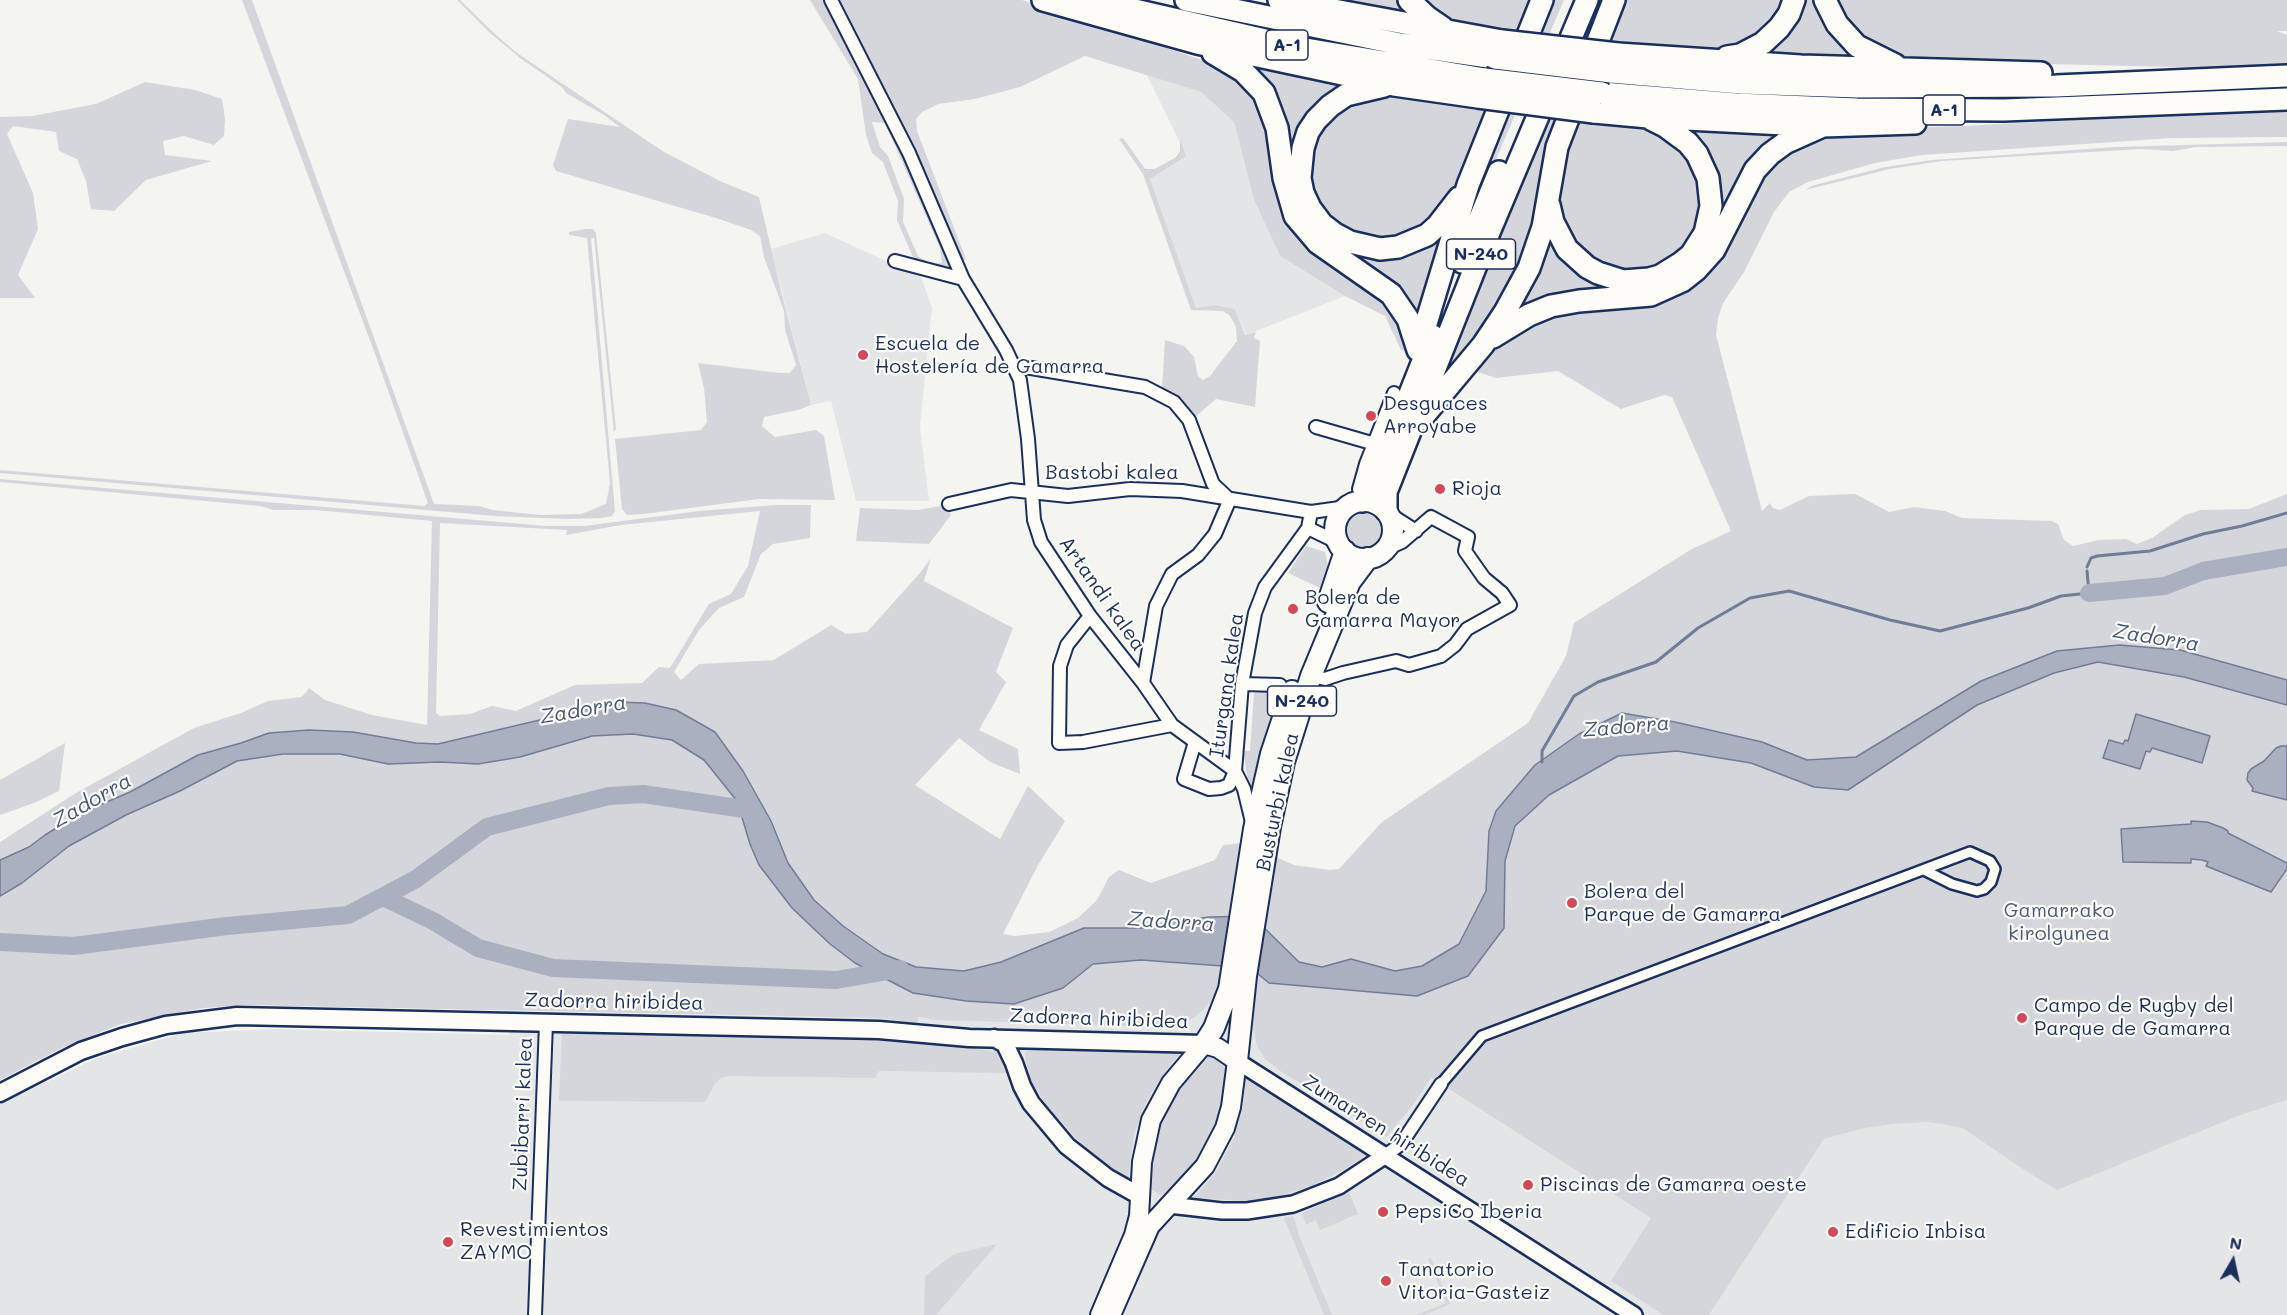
<!DOCTYPE html>
<html>
<head>
<meta charset="utf-8">
<style>
  body { margin:0 }
  #map { position:relative; width:2287px; height:1315px; overflow:hidden; background:#f4f4f1; font-family:Mali,sans-serif }
  canvas { display:block }
  .north { position:absolute; left:2203px; top:1231px; width:60px; height:60px; -webkit-text-stroke:4px #fdfcf7; paint-order:stroke; rotate:9deg; font-size:16px; font-weight:700; line-height:24px; text-align:center; color:#1b2f5e }
  .north::after { content:''; display:block; margin:auto; width:21px; height:27px; background:#1b2f5e; clip-path:polygon(50% 0,100% 100%,50% 72%,0 100%) }
</style>
</head>
<body>
<div id="map">
<canvas width="2287" height="1315"></canvas>
<div class="north">N</div>
</div>
<script>
const context = document.querySelector('canvas').getContext('2d');
context.lineJoin = 'round';
function fill(path, color) { context.fillStyle = color; context.fill(path, 'evenodd'); }
const poly = rows => new Path2D(rows.map(r => 'M' + r).join(''));
function trace(path, color, width, dash) { context.strokeStyle = color; context.lineWidth = width; context.lineCap = dash ? 'butt' : 'round'; context.setLineDash(dash || []); context.stroke(path); }
function write(font, color, halo, rows, align = 'center') {
  context.font = font + ' Mali,sans-serif'; context.lineWidth = 4.5; context.setLineDash([]); context.textBaseline = 'middle'; context.strokeStyle = halo; context.fillStyle = color; for (const [text, x, y, turn = 0] of rows) {
    context.save(); context.translate(x, y); context.rotate((+turn || 0) * Math.PI / 180); context.textAlign = isNaN(turn) ? turn : align; if (halo) context.strokeText(text, 0, 0); context.fillText(text, 0, 0); context.restore();
  }
}
fill(poly([
  [1147,75,1201,92,1234,122,1254,200,1280,256,1345,296,1246,335,1235,309,1215,305,1196,308,1150,179,1186,155],
  [825,233,921,277,932,308,920,427,929,501,856,501,831,401,811,405,771,249],
  [1223,965,1258,974,1251,1017,1265,1059,1280,1071,1385,1137,1411,1108,1430,1078,1652,1218,1611,1281,1663,1315,0,1315,0,1104,97,1058,183,1033,272,1029,510,1035,502,1011,879,1018,917,1022,918,1017,954,1020,1217,990],
  [2287,1100,2287,1315,1709,1315,1824,1139,1866,1128,1894,1124,1928,1122,1947,1125,1964,1129,2018,1166,2034,1174,2235,1117]
]), '#e4e5e6');
fill(poly([
  [242,0,252,0,434,504,479,506,492,510,540,515,581,514,606,504,610,483,587,238,569,235,569,232,586,229,593,229,596,233,616,429,614,432,594,238,591,238,615,511,612,516,602,518,568,519,495,516,0,473,0,470,424,506,428,503,374,351],
  [457,0,460,0,496,35,517,53,664,152,722,182,759,197,781,291,811,405,798,410,764,417,762,426,775,437,816,430,824,436,835,500,759,499,644,514,627,515,622,509,615,439,701,430,707,422,704,388,698,363,780,373,790,373,796,365,785,330,784,311,764,257,760,236,751,230,716,218,556,171,553,165,568,119,620,127,604,115,566,93,563,88,520,58,489,32],
  [810,0,825,0,869,75,954,268,951,270,915,262,897,220,898,201,883,162,872,153,866,135,858,79],
  [872,122,885,123,940,248,942,263,931,264,918,256,903,222,904,199,888,156,880,147],
  [835,0,1022,0,1214,64,1232,73,1255,93,1269,134,1373,288,1400,319,1406,351,1401,350,1385,316,1345,296,1280,256,1254,200,1234,122,1201,92,1085,56,1020,87,975,99,938,104,922,112,916,119,917,131,966,259,960,263],
  [1314,0,1404,0,1416,19],
  [1418,0,1535,0,1521,34,1483,29,1452,21,1431,12],
  [1548,0,1564,0,1451,265,1470,195],
  [1593,0,1607,0,1517,285,1447,376,1444,374],
  [1624,0,1787,0,1774,23,1744,44,1719,51,1606,44],
  [1799,0,1821,0,1866,61,1752,57],
  [1833,0,2287,0,2287,31,2277,31,2287,35,2287,66,2215,68,1919,61,1901,59,1862,42],
  [1242,62,1354,84,1328,99,1313,114,1299,145,1295,164,1296,181,1302,204,1313,223,1335,242,1356,252,1376,255,1394,253,1415,247,1431,239,1450,223,1419,332,1407,305,1394,289,1357,261,1315,235,1304,221,1294,203,1290,187,1280,119,1272,99,1259,80],
  [1611,81,2287,84,2287,90,2092,99,1891,103,1611,87],
  [145,82,195,90,222,99,225,118,224,136,214,145,184,136,163,141,165,155,212,161,146,180,114,211,91,209,86,181,77,159,59,151,56,132,13,126,7,134,33,193,38,229,18,275,35,298,0,298,0,117,32,116,96,104],
  [1377,93,1490,106,1459,183,1446,204,1432,222,1392,242,1338,229,1315,202,1307,160,1321,125,1338,108],
  [2287,109,2287,137,2172,138,1922,155,1875,163,1808,182,1789,192,1774,212,1744,272,1723,303,1718,318,1716,335,1762,511,1770,503,1773,508,1780,510,1809,496,1855,494,1889,512,1914,507,1945,511,1962,518,2052,521,2058,524,2064,540,2073,546,2099,540,2126,539,2137,544,2152,538,2185,515,2201,510,2249,509,2287,494,2287,680,2180,650,2119,645,1918,721,1856,757,1807,760,1762,742,1675,722,1622,713,1579,734,1535,765,1489,831,1486,891,1459,944,1422,966,1395,971,1351,959,1322,967,1299,962,1251,916,1210,917,1176,921,1145,928,1084,928,1001,962,964,971,916,967,883,954,843,926,814,900,788,863,771,821,743,771,715,733,645,703,616,702,438,744,416,743,353,732,309,730,269,733,241,743,198,755,130,792,81,813,45,835,29,847,0,861,0,842,76,793,194,728,241,713,268,701,302,697,309,688,325,700,372,715,427,725,432,521,316,510,274,510,260,506,0,482,0,479,546,526,584,526,699,511,775,505,811,505,810,538,773,544,761,554,744,597,719,608,699,630,674,672,681,680,699,664,774,660,831,625,846,634,867,632,920,573,931,558,924,581,1013,628,996,672,1006,682,979,730,1018,749,1020,774,990,762,959,738,915,785,1000,839,1028,786,1065,821,1037,867,1003,934,1014,936,1049,932,1078,918,1097,900,1109,877,1119,870,1151,883,1215,860,1223,845,1244,843,1273,867,1276,857,1294,865,1330,870,1339,869,1382,822,1528,723,1566,656,1574,623,1690,550,1731,531,1672,397,1664,395,1621,409,1558,371,1496,378,1471,370,1479,360,1504,338,1562,312,1641,304,1771,160,1803,141,1847,130,1963,126],
  [760,511,748,566,731,594,709,604,670,668,659,667,642,683,575,685,516,711,492,706,470,714,440,716,436,713,440,523,567,530,566,535,621,525],
  [1573,117,1640,126,1657,132,1674,142,1697,171,1702,214,1687,248,1670,261,1638,274,1594,263,1569,241,1556,203],
  [1676,126,1792,131,1770,146,1755,160,1742,182,1712,241,1684,274,1666,285,1648,290,1560,299,1513,316,1527,294,1538,269,1549,231,1575,266,1590,276,1622,286,1638,285,1668,276,1682,268,1695,256,1710,232,1715,219,1717,202,1716,185,1704,154,1692,138],
  [1123,138,1145,169,1155,169,1176,157,1180,151,1180,139,1186,156,1150,179,1196,308,1215,305,1235,309,1245,335,1256,332,1254,338,1260,341,1255,407,1216,399,1194,418,1177,398,1162,389,1165,340,1184,346,1194,357,1198,376,1203,380,1210,376,1237,341,1236,327,1230,316,1223,311,1191,310,1143,174,1119,139],
  [2287,142,2287,146,2196,147,2173,151,2140,149,1942,161,1890,169,1805,190,1811,186,1885,167,1932,160,2116,147],
  [946,505,951,515,929,544,856,541,860,508,918,510],
  '1345 529a19 19 0 1 1 38 0a19 19 0 1 1-38 0Z',
  [1306,546,1325,552,1328,566,1320,588,1288,573],
  [2098,662,2184,677,2287,705,2287,1100,2235,1117,2057,1190,2018,1166,1964,1129,1947,1125,1928,1122,1894,1124,1866,1128,1824,1139,1709,1315,1663,1315,1611,1281,1651,1218,1431,1078,1411,1108,1386,1137,1280,1071,1265,1059,1257,1046,1251,1017,1258,974,1270,983,1417,996,1504,928,1505,861,1514,826,1549,795,1618,756,1677,751,1751,763,1814,787,1848,790,1977,705,2054,673],
  [1285,687,1272,718,1256,775,1251,798,1243,751,1250,751,1254,693],
  [633,734,672,740,704,760,737,801,750,844,759,865,792,908,913,993,1063,988,1093,964,1141,960,1223,965,1217,990,1207,1006,1195,1017,1184,1023,1168,1027,937,1020,919,1017,917,1023,879,1018,242,1005,204,1008,121,1024,62,1048,0,1080,0,896,22,883,69,846,126,815,180,791,237,761,283,754,340,754,388,764,440,762,478,764,520,757,592,736],
  [65,743,59,791,34,803,0,815,0,780],
  [562,1031,876,1038,918,1042,974,1044,974,1048,997,1052,1007,1069,1006,1073,879,1071,875,1078,728,1076,721,1078,714,1085,705,1102,559,1101],
  [1030,1047,1185,1048,1166,1070,1146,1102,1134,1134,1128,1179,1084,1147,1046,1105,1030,1079,1028,1071,1025,1053],
  [1213,1055,1228,1065,1221,1117,1203,1157,1171,1193,1159,1195,1149,1187,1152,1143,1168,1101,1199,1062,1205,1057],
  [1246,1073,1364,1150,1367,1154,1345,1169,1314,1185,1280,1196,1245,1201,1194,1198,1216,1172,1234,1138,1243,1106],
  [1349,1192,1358,1214,1320,1230,1316,1220,1306,1225,1302,1213],
  [1293,1216,1300,1238,1332,1315,1324,1315,1284,1218],
  [997,1244,936,1315,924,1315,925,1276,954,1254],
  [1431,1258,1450,1304,1424,1315,1416,1315,1446,1303,1428,1259]
]), '#d4d6db');
const water = poly([
  [2119,645,2180,650,2287,680,2287,705,2184,677,2098,662,2054,673,1977,705,1848,790,1814,787,1751,763,1677,751,1618,756,1549,795,1515,826,1505,861,1504,928,1468,976,1417,996,1269,983,1258,974,1223,966,1141,960,1093,964,1063,988,1014,1004,966,1001,913,993,855,963,830,944,792,908,759,865,750,844,737,801,704,760,672,740,633,734,592,736,520,757,478,764,440,762,388,764,340,754,283,754,237,761,180,791,126,815,69,846,22,883,0,896,0,860,29,847,45,835,81,813,130,792,198,755,241,743,269,733,309,730,353,732,416,743,438,744,616,702,645,703,676,710,715,732,743,771,771,821,788,863,814,900,843,926,883,954,916,967,964,971,1001,962,1084,928,1145,928,1176,921,1210,917,1252,916,1299,962,1322,967,1351,959,1395,971,1422,966,1459,944,1486,891,1489,831,1496,811,1535,765,1579,734,1622,713,1675,722,1762,742,1807,760,1856,757,1981,681,2057,651,2119,645],
  [2136,714,2210,736,2202,763,2152,748,2150,752,2146,751,2140,769,2103,758,2109,740,2123,744,2125,740,2128,741,2136,714],
  [2281,746,2287,746,2287,800,2252,791,2253,788,2247,780,2248,773,2251,769,2264,761,2276,748,2281,746],
  [2191,821,2207,822,2223,828,2228,831,2228,833,2287,863,2287,869,2271,892,2206,866,2208,862,2202,860,2191,859,2191,863,2123,862,2121,829,2191,824,2191,821]
]);
fill(water, '#aab0bf');
trace(water, '#717c98', 1.5);
trace(poly([
  [2087,567,2091,558,2097,556,2150,551,2203,534,2242,526,2287,513],
  [1542,762,1542,751,1574,696,1598,682,1656,662,1698,628,1750,598,1789,591,1890,620,1940,631,2028,608,2061,596,2089,593,2087,571]
]), '#717c98', 3);
trace(poly([
  [2089,593,2165,586,2203,571,2287,557],
  [383,897,433,921,478,948,553,968,836,980,900,969],
  [0,942,74,946,227,926,348,915,416,879,487,827,609,796,643,794,751,810]
]), '#aab0bf', 18);
const pedestrian = poly([
  [1441,1084,1482,1036,1970,852,1990,861,1995,869,1991,882,1984,889,1977,891,1952,884,1924,870]
]);
const minor = poly([
  [831,0,909,153,963,279,1006,350,1020,380,1028,439,1034,520,1041,542,1090,616,1143,683,1172,725,1235,771,1244,789,1252,822],
  [895,261,963,279],
  [1013,365,1145,387,1174,402,1189,420,1213,484,1229,499],
  [1316,427,1375,444],
  [1365,498,1359,489,1366,464,1394,393],
  [949,504,1011,490,1068,496,1130,489,1182,491,1311,512,1347,507],
  [1388,513,1416,531],
  [1308,528,1339,543],
  [1090,616,1067,645,1060,666,1059,743,1083,742,1172,725],
  [1311,676,1325,679,1343,673,1396,661,1409,665,1441,656,1455,645,1467,629,1510,605,1502,593,1484,578,1465,551,1468,537,1431,517,1402,542,1384,550],
  [1143,683,1156,606,1172,574,1198,555,1215,534,1230,499],
  [1242,684,1280,685],
  [1195,742,1184,779,1209,789,1221,788,1229,785,1235,771,1242,684,1255,613,1265,587,1308,528,1311,512],
  [1386,1155,1401,1144,1441,1084],
  [535,1315,546,1023]
]);
const tertiary = poly([
  [1237,1061,1634,1315],
  [1169,1205,1222,1211,1247,1211,1293,1204,1339,1186,1386,1155]
]);
const secondary = poly([
  [994,1038,1005,1044,1014,1063,1022,1086,1031,1103,1067,1146,1108,1178,1140,1196],
  [0,1093,81,1051,122,1037,166,1025,237,1016,879,1030,969,1038,1204,1044]
]);
const primary = poly([
  [1100,1315,1134,1235,1139,1216,1142,1162,1151,1120,1171,1083,1204,1044,1218,1048,1237,1061,1231,1107,1225,1128,1205,1166,1150,1226,1111,1315]
]);
const trunk = poly([
  '1335 530a29 29 0 1 1 58 0a29 29 0 1 1-58 0Z',
  [1328,602,1345,551],
  [1204,1044,1214,1028,1229,989,1254,829,1271,754,1292,691],
  [1237,1061,1246,976,1270,827,1284,762,1311,676,1350,582,1368,558]
]);
const motorway = poly([
  [1043,0,1197,43,1394,85,1478,97],
  [1091,0,1300,48,1485,79],
  [1186,0,1400,44,1495,58],
  [1279,0,1502,41],
  [1409,0,1427,17,1443,28],
  [1825,0,1837,24,1857,46,1895,65],
  [1213,53,1243,71,1264,93,1277,128,1284,178,1295,216,1318,243,1391,294,1408,319,1418,350],
  [1618,54,1801,66,2041,73],
  [1727,57,1740,55,1763,43,1779,28,1789,14,1794,0],
  [1611,72,1741,83,1857,87,2056,86,2287,76],
  [1384,86,1346,95,1330,106,1316,120,1308,132,1303,148,1300,178,1303,193,1310,208,1322,224,1335,234,1350,242,1380,249,1398,247,1427,235,1438,225,1459,198],
  [1602,93,1736,104,1857,109,2004,110,2287,99],
  [1594,112,1648,117,1823,126,1915,123],
  [1549,205,1553,222,1567,249,1587,267,1598,273,1623,281,1649,279,1660,276,1681,263,1691,255,1705,233,1711,206,1708,178,1697,154,1688,143,1665,126,1651,119],
  [1462,262,1499,172],
  [1493,337,1529,315,1551,306,1579,301,1651,295,1682,281,1696,270,1714,250,1755,170,1770,154,1785,143,1823,126],
  [1418,350,1468,185,1542,0],
  [1421,419,1483,345,1505,312,1529,268,1543,227,1557,147,1614,0],
  [1362,501,1373,487,1433,336],
  [1386,510,1386,492,1409,434,1490,230,1587,0]
]);
trace(pedestrian, '#1b2f5e', 14);
trace(minor, '#1b2f5e', 16);
trace(tertiary, '#1b2f5e', 20);
trace(secondary, '#1b2f5e', 21);
trace(primary, '#1b2f5e', 22);
trace(trunk, '#1b2f5e', 24);
trace(motorway, '#1b2f5e', 26);
trace(pedestrian, '#fdfcf7', 9);
trace(minor, '#fdfcf7', 12);
trace(tertiary, '#fdfcf7', 15);
trace(secondary, '#fdfcf7', 16);
trace(primary, '#fdfcf7', 18);
trace(trunk, '#fdfcf7', 20);
trace(motorway, '#fdfcf7', 21);
const motorwayBridge = poly([
  [1502,41,1618,54],
  [1495,58,1611,72],
  [1485,79,1602,93],
  [1478,97,1594,112]
]);
trace(motorwayBridge, '#1b2f5e', 26, []);
trace(motorwayBridge, '#fdfcf7', 21);
for (const [x, y, r, color] of [
  [863,355,6,"#d1495b"],
  [1371,416,6,"#d1495b"],
  [1440,489,6,"#d1495b"],
  [1293,609,6,"#d1495b"],
  [1572,903,6,"#d1495b"],
  [2022,1018,6,"#d1495b"],
  [1528,1185,6,"#d1495b"],
  [1383,1212,6,"#d1495b"],
  [1833,1232,6,"#d1495b"],
  [448,1242,6,"#d1495b"],
  [1386,1281,6,"#d1495b"]
]) { const dot = new Path2D(); dot.arc(x, y, r, 0, 2 * Math.PI); context.fillStyle = color; context.fill(dot); trace(dot, '#fdfcf7', 2); }
for (const [x, y, w] of [
  [1287,45,42],
  [1944,110,42],
  [1481,254,69],
  [1302,701,69]
]) { const box = new Path2D(); box.roundRect(x - w / 2, y - 15, w, 30, 4.5); context.fillStyle = '#fdfcf7'; context.fill(box); trace(box, '#1b2f5e', 1.5); }
write('bold 18px', '#1b2f5e', null, [
  ["A-1",1287,45],
  ["A-1",1944,110],
  ["N-240",1481,254],
  ["N-240",1302,701]
]);
write('20px', '#1b2f5e', '#fdfcf7', [
  ["Escuela de",875,344],
  ["Hostelería de Gamarra",875,367],
  ["Desguaces",1383,404],
  ["Arroyabe",1383,427],
  ["Rioja",1452,489],
  ["Bolera de",1305,598],
  ["Gamarra Mayor",1305,621],
  ["Bolera del",1584,892],
  ["Parque de Gamarra",1584,915],
  ["Campo de Rugby del",2034,1006],
  ["Parque de Gamarra",2034,1029],
  ["Piscinas de Gamarra oeste",1540,1185],
  ["PepsiCo Iberia",1395,1212],
  ["Revestimientos",460,1230],
  ["ZAYMO",460,1253],
  ["Edificio Inbisa",1845,1232],
  ["Tanatorio",1398,1270],
  ["Vitoria-Gasteiz",1398,1293]
], 'left');
write('20px', '#1b2f5e', '#fdfcf7', [
  ["Bastobi kalea",1112,473],
  ["Artandi kalea",1102,594,55],
  ["Iturgana kalea",1227,685,-82],
  ["Busturbi kalea",1278,802,-78],
  ["Zadorra hiribidea",614,1002,1],
  ["Zadorra hiribidea",1099,1019,2],
  ["Zubibarri kalea",523,1114,-88],
  ["Zumarren hiribidea",1386,1131,32]
]);
write('20px', '#49597d', '#fdfcf7', [
  ["Gamarrako",2059,911],
  ["kirolgunea",2059,934]
]);
write('italic 21px', '#46567b', '#fdfcf7', [
  ["Zadorra",2156,638,9],
  ["Zadorra",583,710,-10],
  ["Zadorra",1626,727,-5],
  ["Zadorra",92,801,-30],
  ["Zadorra",1171,922,4]
]);
</script>
</body>
</html>
